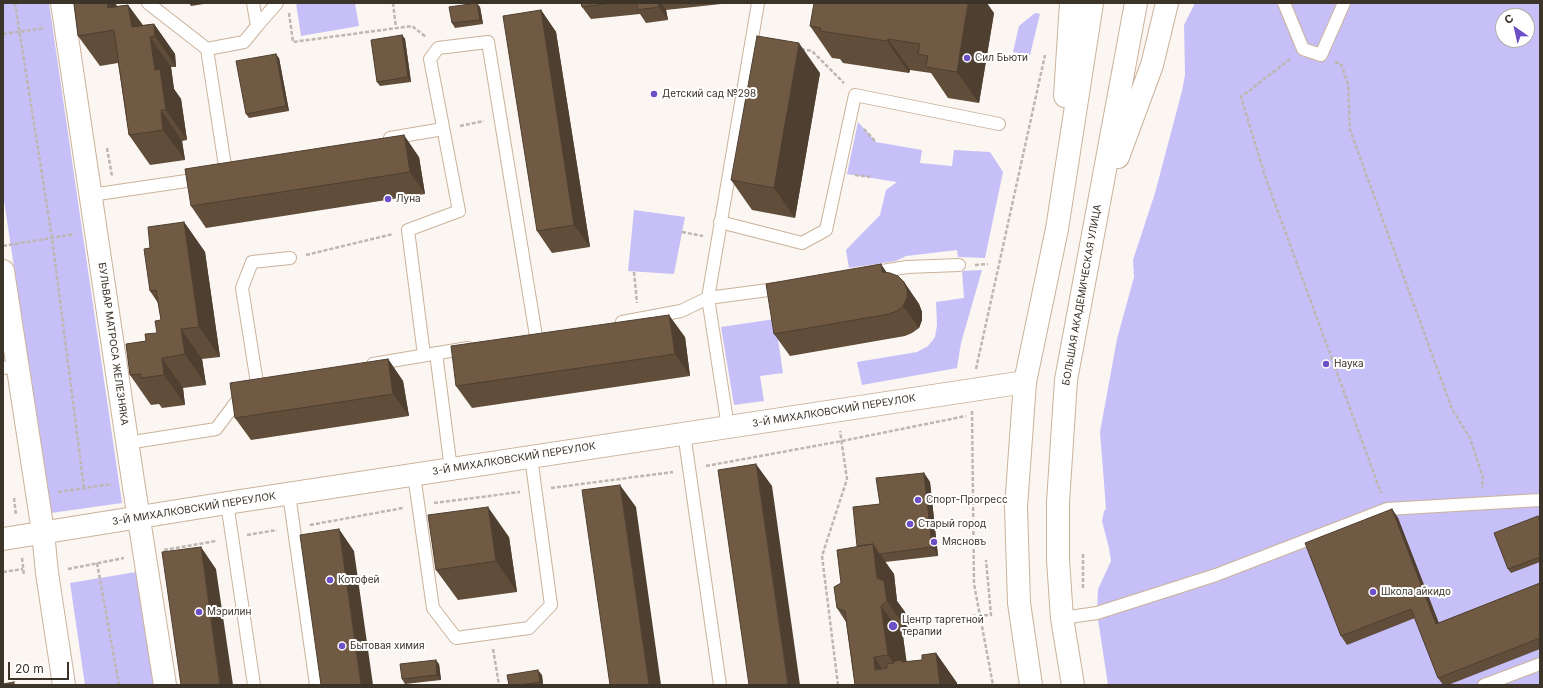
<!DOCTYPE html>
<html>
<head>
<meta charset="utf-8">
<style>
  body { margin:0 }
  #map { position:relative; width:1543px; height:688px; overflow:hidden; background:#fbf6f1; font-family:Inter,sans-serif }
  canvas { display:block }
  .frame { position:absolute; inset:0; border:4px solid #3c3329; pointer-events:none }
  .north { position:absolute; left:1495px; top:8px; width:40px; height:40px; box-sizing:border-box; background:#fff; border:1px solid #b1ada9; border-radius:50%; rotate:326deg; font-size:11px; font-weight:700; line-height:16px; text-align:center; color:#3c3329 }
  .north::after { content:''; display:block; margin:auto; width:14px; height:18px; background:#6d4fc8; clip-path:polygon(50% 0,100% 100%,50% 72%,0 100%) }
  .scale { position:absolute; left:8px; top:662px; width:61px; height:18px; box-sizing:border-box; border:2px solid #3c3329; border-top:0; padding-left:5px; font-size:12px; line-height:14px; white-space:nowrap; color:#3c3329; -webkit-text-stroke:3px #fff; paint-order:stroke }
</style>
</head>
<body>
<div id="map">
<canvas width="1543" height="688"></canvas>
<div class="frame"></div>
<div class="north">С</div>
<div class="scale">20 m</div>
</div>
<script>
const context = document.querySelector('canvas').getContext('2d');
context.lineJoin = 'round';
function fill(path, color) { context.fillStyle = color; context.fill(path, 'evenodd'); }
const poly = rows => new Path2D(rows.map(r => 'M' + r).join(''));
function trace(path, color, width, dash) { context.strokeStyle = color; context.lineWidth = width; context.lineCap = dash ? 'butt' : 'round'; context.setLineDash(dash || []); context.stroke(path); }
function write(font, color, halo, rows, align = 'center') {
  context.font = font + ' Inter,sans-serif'; context.lineWidth = 4; context.setLineDash([]); context.textBaseline = 'middle'; context.strokeStyle = halo; context.fillStyle = color; for (const [text, x, y, turn = 0] of rows) {
    context.save(); context.translate(x, y); context.rotate((+turn || 0) * Math.PI / 180); context.textAlign = isNaN(turn) ? turn : align; if (halo) context.strokeText(text, 0, 0); context.fillText(text, 0, 0); context.restore();
  }
}
fill(poly([
  [3,3,49,3,122,503,51,513,3,194],
  [296,3,355,3,359,26,301,36],
  [1195,3,1540,3,1540,685,1108,685,1097,613,1098,589,1111,561,1109,548,1102,521,1104,511,1106,509,1100,432,1117,339,1134,277,1133,260,1155,193,1182,91,1185,75,1184,25],
  [1503,16,1527,16,1527,40,1503,40],
  [1035,13,1040,14,1030,55,1013,52,1019,26],
  [858,122,876,142,922,150,920,163,952,166,954,150,990,152,1003,172,985,258,958,257,957,250,906,256,896,261,849,268,846,250,880,215,886,190,897,182,847,174],
  [634,210,685,217,674,274,628,271],
  [982,270,961,343,957,368,862,385,857,362,917,352,928,346,935,337,937,325,936,302,964,298,962,271],
  [775,319,783,373,760,376,764,401,734,405,721,327],
  [136,572,154,685,85,685,70,583]
]), '#c7c0f8');
const service = poly([
  [148,3,207,49,225,166],
  [1284,3,1303,49,1321,55,1344,3],
  [257,26,277,3],
  [207,49,244,42,257,26,253,3],
  [390,138,443,129],
  [91,195,193,180,202,176],
  [720,222,802,243,826,230,855,95,999,124],
  [870,273,907,267,959,265],
  [622,322,681,311,708,298,783,288],
  [436,353,451,469],
  [424,355,408,230,459,211,430,59,438,48,488,42,536,336],
  [373,364,468,348],
  [3,368,18,366],
  [257,383,242,288,252,262,290,258],
  [728,427,708,298,758,3],
  [684,433,720,685],
  [127,443,216,429,243,393],
  [414,475,433,608,456,638,529,628,551,605,531,457],
  [289,494,316,685],
  [227,503,254,685],
  [1062,618,1097,613,1216,575,1387,509,1540,500],
  [1484,685,1540,664]
]);
const minor = poly([
  [3,539,227,503,1025,382]
]);
const tertiary = poly([
  [62,3,133,481,165,685],
  [3,271,43,532,47,573,64,685]
]);
const secondary = poly([
  [1065,96,1071,3],
  [1118,157,1152,65,1167,3],
  [1031,685,1019,603,1016,507,1025,382,1057,229,1092,3],
  [1073,685,1062,618,1058,560,1058,502,1066,380,1136,3]
]);
trace(service, '#cbb29a', 14);
trace(minor, '#cbb29a', 24);
trace(tertiary, '#cbb29a', 24);
trace(secondary, '#cbb29a', 24);
trace(poly([
  [15,3,52,238,84,488],
  [393,3,396,28],
  [289,13,293,42,412,26,426,37],
  [3,34,45,28],
  [801,49,812,51,844,83],
  [1290,59,1241,97,1266,179,1381,493],
  [1335,62,1341,64,1348,84,1350,130,1452,409,1470,438,1483,478,1482,488],
  [460,126,484,121],
  [864,129,876,142],
  [107,148,112,176],
  [855,175,870,177],
  [682,232,703,236],
  [3,246,75,234],
  [306,255,393,234],
  [975,265,988,264],
  [634,272,637,303],
  [976,369,1045,55],
  [972,411,974,584,993,685],
  [706,466,842,441,966,416],
  [551,488,673,472],
  [58,492,112,484],
  [14,498,16,515],
  [434,503,520,492],
  [310,525,403,508],
  [247,535,277,530],
  [164,550,216,541],
  [1083,554,1083,590],
  [22,558,24,575],
  [97,563,119,685],
  [68,569,124,558],
  [3,572,23,569],
  [972,616,991,615,986,560],
  [493,649,499,685],
  [838,685,822,556,847,479,840,431]
]), '#beb7b1', 2.5, [4, 2]);
trace(service, '#fff', 12);
trace(minor, '#fff', 22);
trace(tertiary, '#fff', 22);
trace(secondary, '#fff', 22);
fill(poly([
  [74,3,115,3,117,6,128,5,143,25,154,24,175,54,176,67,171,67,174,89,181,99,187,140,182,141,185,160,150,165,129,135,118,63,100,66,78,36],
  [189,3,210,3,191,6],
  [581,3,720,3,721,4,666,10,668,20,646,23,640,14,591,19,582,7],
  [480,7,483,24,455,28,452,23],
  [541,10,556,32,590,247,552,253,537,231],
  [994,13,979,103,948,98,931,73,910,70,909,73,843,63,840,59,832,58,810,26],
  [402,35,405,39,411,82,380,86,377,82],
  [279,58,289,111,249,118,246,114],
  [820,73,795,218,752,210,731,180],
  [419,157,425,194,206,228,191,206],
  [184,222,205,252,220,357,202,359,206,385,183,388,185,405,162,408,159,404,151,405,130,375,146,341,157,333,161,320,158,303,150,291,150,248],
  [887,272,904,282,919,304,922,312,922,320,919,328,912,333,905,336,790,356,774,334],
  [685,337,690,376,472,408,456,386],
  [388,359,403,381,409,416,251,440,235,418],
  [924,473,930,482,938,556,885,562,894,574,897,601,905,612,908,631,903,636,906,662,922,660,936,653,957,683,855,685,846,622,837,608,841,583,857,546,880,504],
  [1392,509,1398,518,1439,623,1540,583,1540,649,1448,685,1443,685,1438,678,1415,618,1347,645,1341,636],
  [1540,519,1540,562,1511,573,1508,569],
  [509,537,517,592,458,600,436,570],
  [439,664,441,680,405,684,402,679],
  [542,675,543,685,509,685]
]), '#604d3a');
fill(poly([
  [107,3,115,3,127,20,108,8],
  [477,3,480,7,483,24,480,20],
  [658,3,661,3,666,10,668,20,659,7],
  [968,3,987,3,994,13,979,103,957,72],
  [128,5,149,35,132,27],
  [541,10,556,32,590,247,574,225],
  [154,24,175,54,176,67,155,36],
  [402,35,405,39,411,82,408,77],
  [150,37,171,67,174,89,181,99,187,140,166,110,155,70],
  [888,39,910,70,909,73,887,41],
  [799,43,820,73,795,218,774,188],
  [276,54,279,58,289,111,286,106],
  [161,110,182,141,185,160,163,130],
  [404,135,419,157,425,194,410,172],
  [184,222,205,252,220,357,199,327],
  [881,264,896,286,882,272],
  [904,282,919,304,922,312,922,320,919,328,903,306],
  [669,315,685,337,690,376,675,354],
  [181,329,202,359,206,385,185,354],
  [162,358,183,388,185,405,164,375],
  [388,359,403,381,409,416,393,394],
  [756,464,772,486,800,685,788,685],
  [924,473,930,482,938,556,932,547],
  [620,485,636,507,661,685,649,685],
  [488,507,509,537,517,592,496,561],
  [1392,509,1398,518,1442,632,1436,624],
  [339,529,354,551,373,685,361,685],
  [873,544,894,574,897,601,905,612,908,631,887,601,877,578],
  [201,547,216,569,233,685,220,685],
  [881,606,903,636,910,685,888,655],
  [936,653,957,683,957,685,940,685],
  [874,657,893,685,875,670],
  [436,660,439,664,441,680,437,675],
  [538,670,542,675,543,685,540,682]
]), '#4e3f30');
const building = poly([
  [74,3,107,3,108,8,128,5,132,27,154,24,155,36,150,37,155,70,160,69,166,110,161,110,163,130,129,135,114,30,78,36,74,3],
  [477,3,480,20,452,23,449,7,477,3],
  [581,3,612,3,582,7,581,3],
  [637,3,658,3,659,7,637,10,637,3],
  [814,3,968,3,957,72,926,67,928,56,918,54,920,44,888,39,887,41,820,31,821,28,810,26,814,3],
  [541,10,574,225,537,231,503,16,541,10],
  [402,35,408,77,377,82,371,40,402,35],
  [757,36,799,43,774,188,731,180,757,36],
  [276,54,286,106,246,114,236,61,276,54],
  [404,135,410,172,191,206,185,169,404,135],
  [184,222,199,327,181,329,185,354,162,358,164,375,141,378,141,374,130,375,126,344,146,341,145,334,157,333,155,321,161,320,156,290,150,291,144,249,150,248,148,227,184,222],
  [881,264,882,272,890,273,898,276,904,282,907,290,907,298,903,306,897,311,889,314,774,334,766,284,881,264],
  [669,315,675,354,456,386,451,346,669,315],
  [388,359,393,394,235,418,230,383,388,359],
  [756,464,788,685,749,685,718,470,756,464],
  [924,473,932,547,879,554,873,544,857,546,853,507,880,504,876,478,924,473],
  [620,485,649,685,610,685,582,490,620,485],
  [488,507,496,561,436,570,428,515,488,507],
  [1392,509,1436,624,1540,583,1540,638,1438,678,1411,609,1341,636,1305,543,1392,509],
  [1538,516,1540,522,1540,557,1508,569,1494,533,1538,516],
  [339,529,361,685,321,685,300,535,339,529],
  [873,544,877,578,884,581,887,601,881,606,888,655,874,657,875,670,887,668,887,664,894,663,894,661,902,660,902,662,922,660,922,655,936,653,940,685,855,685,845,611,837,608,834,587,841,583,837,550,873,544],
  [201,547,220,685,181,685,162,552,201,547],
  [436,660,437,675,402,679,400,664,436,660],
  [538,670,540,682,521,685,509,685,507,675,538,670],
  [14,682,14,685,3,685,3,684,14,682]
]);
fill(building, '#705a44');
trace(building, '#4e3f30', 1);
for (const [x, y, r, color] of [
  [967,58,4,"#6d4fc8"],
  [654,94,4,"#6d4fc8"],
  [388,199,4,"#6d4fc8"],
  [1326,364,4,"#6d4fc8"],
  [918,500,4,"#6d4fc8"],
  [910,524,4,"#6d4fc8"],
  [934,542,4,"#6d4fc8"],
  [330,580,4,"#6d4fc8"],
  [1373,592,4,"#6d4fc8"],
  [199,612,4,"#6d4fc8"],
  [893,626,5,"#6d4fc8"],
  [342,646,4,"#6d4fc8"]
]) { const dot = new Path2D(); dot.arc(x, y, r, 0, 2 * Math.PI); context.fillStyle = color; context.fill(dot); trace(dot, '#fff', 1.5); }
write('10px', '#3c3329', '#fff', [
  ["Сил Бьюти",975,58],
  ["Детский сад №298",662,94],
  ["Луна",396,199],
  ["Наука",1334,364],
  ["Спорт-Прогресс",926,500],
  ["Старый город",918,524],
  ["Мясновъ",942,542],
  ["Котофей",338,580],
  ["Школа айкидо",1381,592],
  ["Мэрилин",207,612],
  ["Центр таргетной",902,620],
  ["терапии",902,632],
  ["Бытовая химия",350,646]
], 'left');
write('10px', '#3c3329', '#fff', [
  ["БОЛЬШАЯ АКАДЕМИЧЕСКАЯ УЛИЦА",1082,295,-80],
  ["БУЛЬВАР МАТРОСА ЖЕЛЕЗНЯКА",113,344,82],
  ["3-Й МИХАЛКОВСКИЙ ПЕРЕУЛОК",834,411,-9],
  ["3-Й МИХАЛКОВСКИЙ ПЕРЕУЛОК",514,459,-9],
  ["3-Й МИХАЛКОВСКИЙ ПЕРЕУЛОК",194,509,-9]
]);
</script>
</body>
</html>
